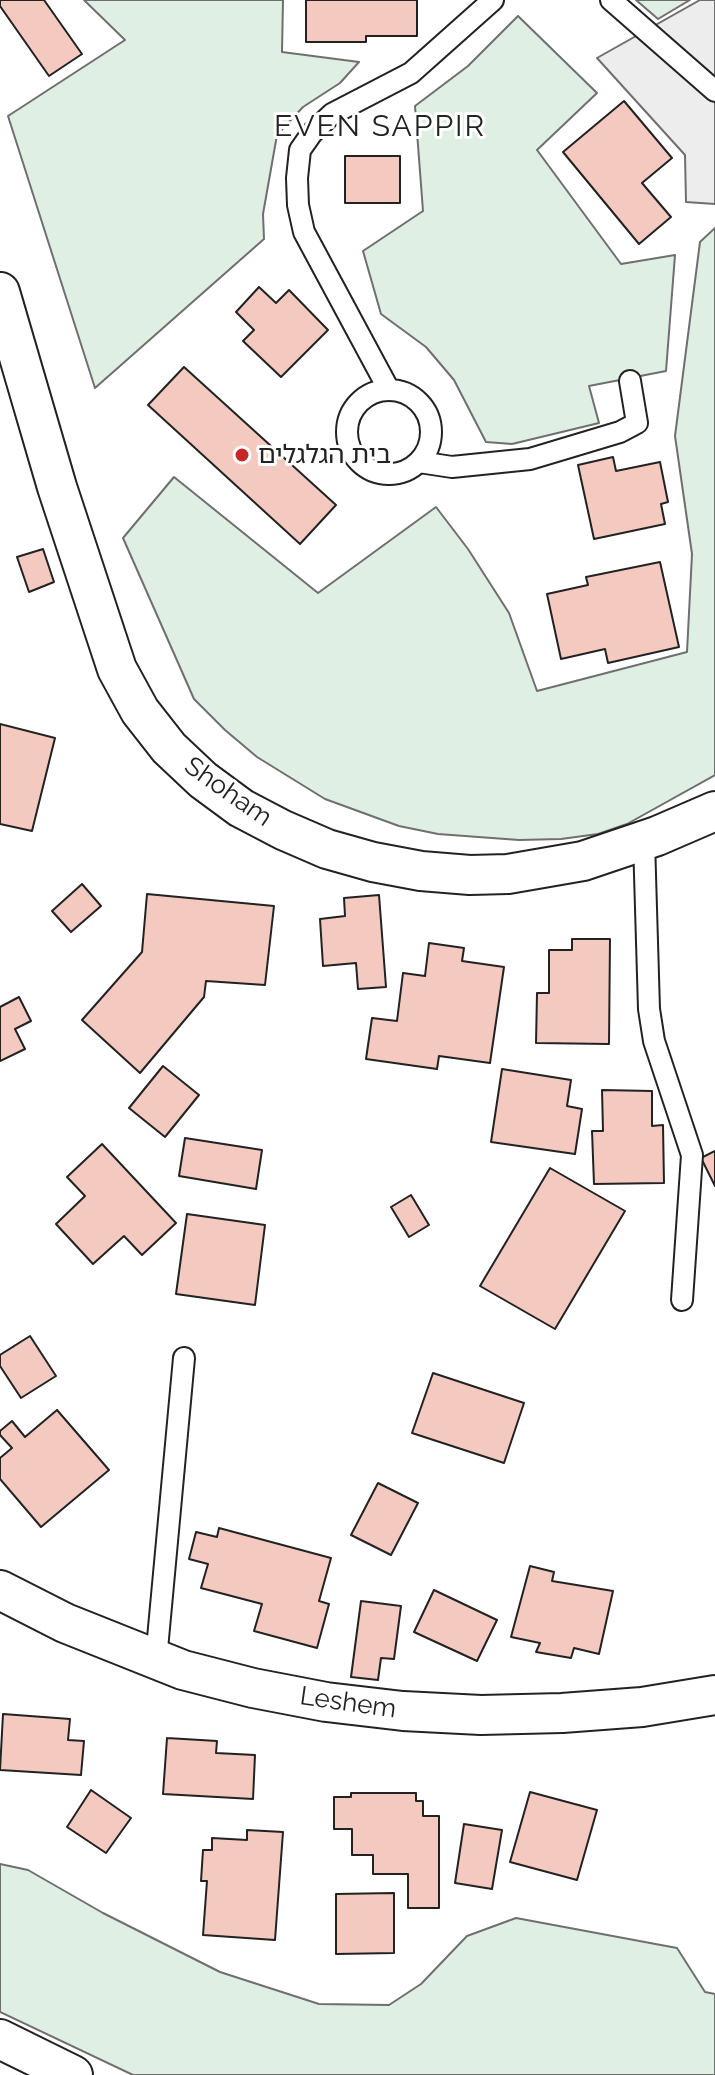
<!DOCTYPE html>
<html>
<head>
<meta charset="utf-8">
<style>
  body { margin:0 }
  canvas { display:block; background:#fff }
</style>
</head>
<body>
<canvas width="715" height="2075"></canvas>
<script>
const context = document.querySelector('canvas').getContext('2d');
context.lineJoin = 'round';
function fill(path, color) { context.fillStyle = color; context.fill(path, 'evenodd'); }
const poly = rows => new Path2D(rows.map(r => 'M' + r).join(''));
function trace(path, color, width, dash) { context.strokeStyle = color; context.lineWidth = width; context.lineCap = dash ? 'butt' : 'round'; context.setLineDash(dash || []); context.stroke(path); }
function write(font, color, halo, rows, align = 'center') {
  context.font = font + ' Raleway,"Noto Sans Hebrew",sans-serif'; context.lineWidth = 6; context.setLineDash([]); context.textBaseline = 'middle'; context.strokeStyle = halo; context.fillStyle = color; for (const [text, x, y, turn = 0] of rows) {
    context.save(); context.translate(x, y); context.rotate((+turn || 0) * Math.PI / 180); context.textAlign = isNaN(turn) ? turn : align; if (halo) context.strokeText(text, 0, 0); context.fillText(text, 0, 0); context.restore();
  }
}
const green = poly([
  [84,0,283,0,282,52,359,62,340,83,303,107,277,135,263,214,264,239,95,388,8,116,125,40,84,0],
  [636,0,690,0,658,19,636,0],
  [518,16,597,93,537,150,621,264,675,255,666,371,589,386,599,423,512,444,486,442,454,380,426,347,381,314,363,251,423,211,415,106,468,66,518,16],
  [715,228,715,775,627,824,598,834,561,839,519,840,438,834,399,826,325,799,257,757,225,730,194,699,123,538,174,477,318,593,436,507,468,549,509,613,537,691,687,652,692,554,675,436,700,242,715,228],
  [0,1864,28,1870,103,1913,220,1972,319,2004,389,2005,421,1984,467,1936,516,1918,677,1948,705,1992,715,1994,715,2075,133,2075,0,2012,0,1864]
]);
fill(green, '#e0efe3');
trace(green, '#6f6f6f', 2);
const parking = poly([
  [700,0,715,0,715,204,686,202,685,155,597,58,700,0]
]);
fill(parking, '#ededed');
trace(parking, '#6f6f6f', 2);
const building = poly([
  [0,0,44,0,82,54,49,76,0,6,0,0],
  [306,0,417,0,417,36,366,36,366,42,306,42,306,0],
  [624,101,672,158,642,183,671,217,639,244,563,152,624,101],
  [345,156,400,156,400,203,345,203,345,156],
  [259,287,276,303,289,290,328,330,281,377,243,341,254,330,236,312,259,287],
  [184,367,336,505,300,544,148,405,184,367],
  [613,457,616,471,660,462,668,502,661,504,665,524,594,539,578,465,613,457],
  [43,549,54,582,29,592,17,557,43,549],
  [660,562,679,647,608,663,605,649,561,659,547,594,588,585,586,577,660,562],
  [0,724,55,738,32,831,0,824,0,724],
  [82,884,101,906,71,932,52,911,82,884],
  [147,894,274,906,265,985,206,981,204,997,140,1073,82,1020,142,952,147,894],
  [379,895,386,987,358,989,356,963,323,966,320,919,345,916,344,898,379,895],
  [572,939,610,939,609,1044,536,1043,537,993,549,993,549,950,572,950,572,939],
  [429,943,464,948,462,961,504,967,490,1063,439,1056,437,1069,366,1059,372,1018,397,1021,403,973,425,976,429,943],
  [19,997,31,1021,15,1029,25,1049,0,1061,0,1007,19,997],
  [163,1066,199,1095,165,1137,129,1108,163,1066],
  [502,1069,571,1080,567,1106,582,1109,575,1154,491,1142,502,1069],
  [602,1090,652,1091,652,1126,663,1125,664,1183,594,1184,592,1131,603,1131,602,1090],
  [185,1138,262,1150,256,1189,179,1176,185,1138],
  [102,1144,176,1223,142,1255,124,1236,93,1264,56,1224,85,1196,67,1177,102,1144],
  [715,1151,715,1186,701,1158,715,1151],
  [550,1168,625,1211,555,1329,480,1286,550,1168],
  [411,1195,429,1225,409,1237,391,1207,411,1195],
  [187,1214,265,1225,255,1305,176,1294,187,1214],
  [30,1336,56,1376,21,1398,0,1366,0,1355,30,1336],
  [433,1373,524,1403,504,1463,412,1433,433,1373],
  [57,1410,109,1470,41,1527,0,1479,0,1458,12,1448,0,1435,0,1431,12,1421,25,1437,57,1410],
  [378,1483,418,1503,391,1555,351,1535,378,1483],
  [219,1528,331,1558,319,1601,329,1604,317,1648,254,1631,262,1604,201,1588,208,1564,189,1559,196,1532,217,1537,219,1528],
  [530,1566,554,1572,552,1581,613,1591,599,1654,574,1648,571,1658,536,1652,540,1643,511,1637,530,1566],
  [434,1590,497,1620,477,1661,414,1632,434,1590],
  [361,1601,401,1606,394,1659,381,1658,378,1680,351,1677,361,1601],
  [3,1714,70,1719,68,1740,84,1741,81,1775,0,1770,3,1714],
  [167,1738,217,1741,216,1753,255,1755,253,1799,163,1794,167,1738],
  [91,1790,131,1818,106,1853,67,1827,91,1790],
  [530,1792,597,1810,577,1880,510,1862,530,1792],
  [351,1793,416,1793,416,1801,423,1801,423,1816,439,1816,439,1908,408,1908,408,1874,373,1874,373,1855,352,1855,352,1829,334,1829,334,1797,351,1797,351,1793],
  [464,1824,502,1830,492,1889,455,1883,464,1824],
  [247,1830,283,1832,275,1940,203,1935,207,1881,201,1881,203,1850,212,1850,212,1838,247,1840,247,1830],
  [394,1893,394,1953,336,1954,336,1894,394,1893]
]);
fill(building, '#f3c9c0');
trace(building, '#222', 2);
const lane = poly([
  [611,0,715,91],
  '347 432a42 42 0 1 1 84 0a42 42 0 1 1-84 0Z',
  [389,390,304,232,298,205,297,178,300,150,312,133,332,114,411,73,493,0],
  [419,462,452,467,530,459,620,432,637,423,630,381],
  [644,841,649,1009,654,1041,692,1155,682,1300],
  [156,1660,184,1358]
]);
const street = poly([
  [0,292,57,487,117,669,140,711,169,748,203,780,241,808,283,830,327,849,373,862,421,871,470,875,508,874,583,861,657,836,715,811],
  [0,1590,65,1623,183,1670,253,1688,326,1702,403,1711,481,1715,562,1713,642,1707,715,1695],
  [0,2039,73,2075]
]);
trace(lane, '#222', 24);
trace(street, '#222', 42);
trace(lane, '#fff', 20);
trace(street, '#fff', 38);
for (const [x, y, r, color] of [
  [242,455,8,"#c62828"]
]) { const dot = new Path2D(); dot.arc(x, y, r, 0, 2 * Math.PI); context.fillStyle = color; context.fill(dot); trace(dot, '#fff', 3); }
write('26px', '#222', '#fff', [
  ["בית הגלגלים",258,455]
], 'left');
write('26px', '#222', '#fff', [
  ["Shoham",228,792,35],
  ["Leshem",348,1703,8]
]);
context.letterSpacing = '2px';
write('30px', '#222', '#fff', [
  ["EVEN SAPPIR",380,127]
]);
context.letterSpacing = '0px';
</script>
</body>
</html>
